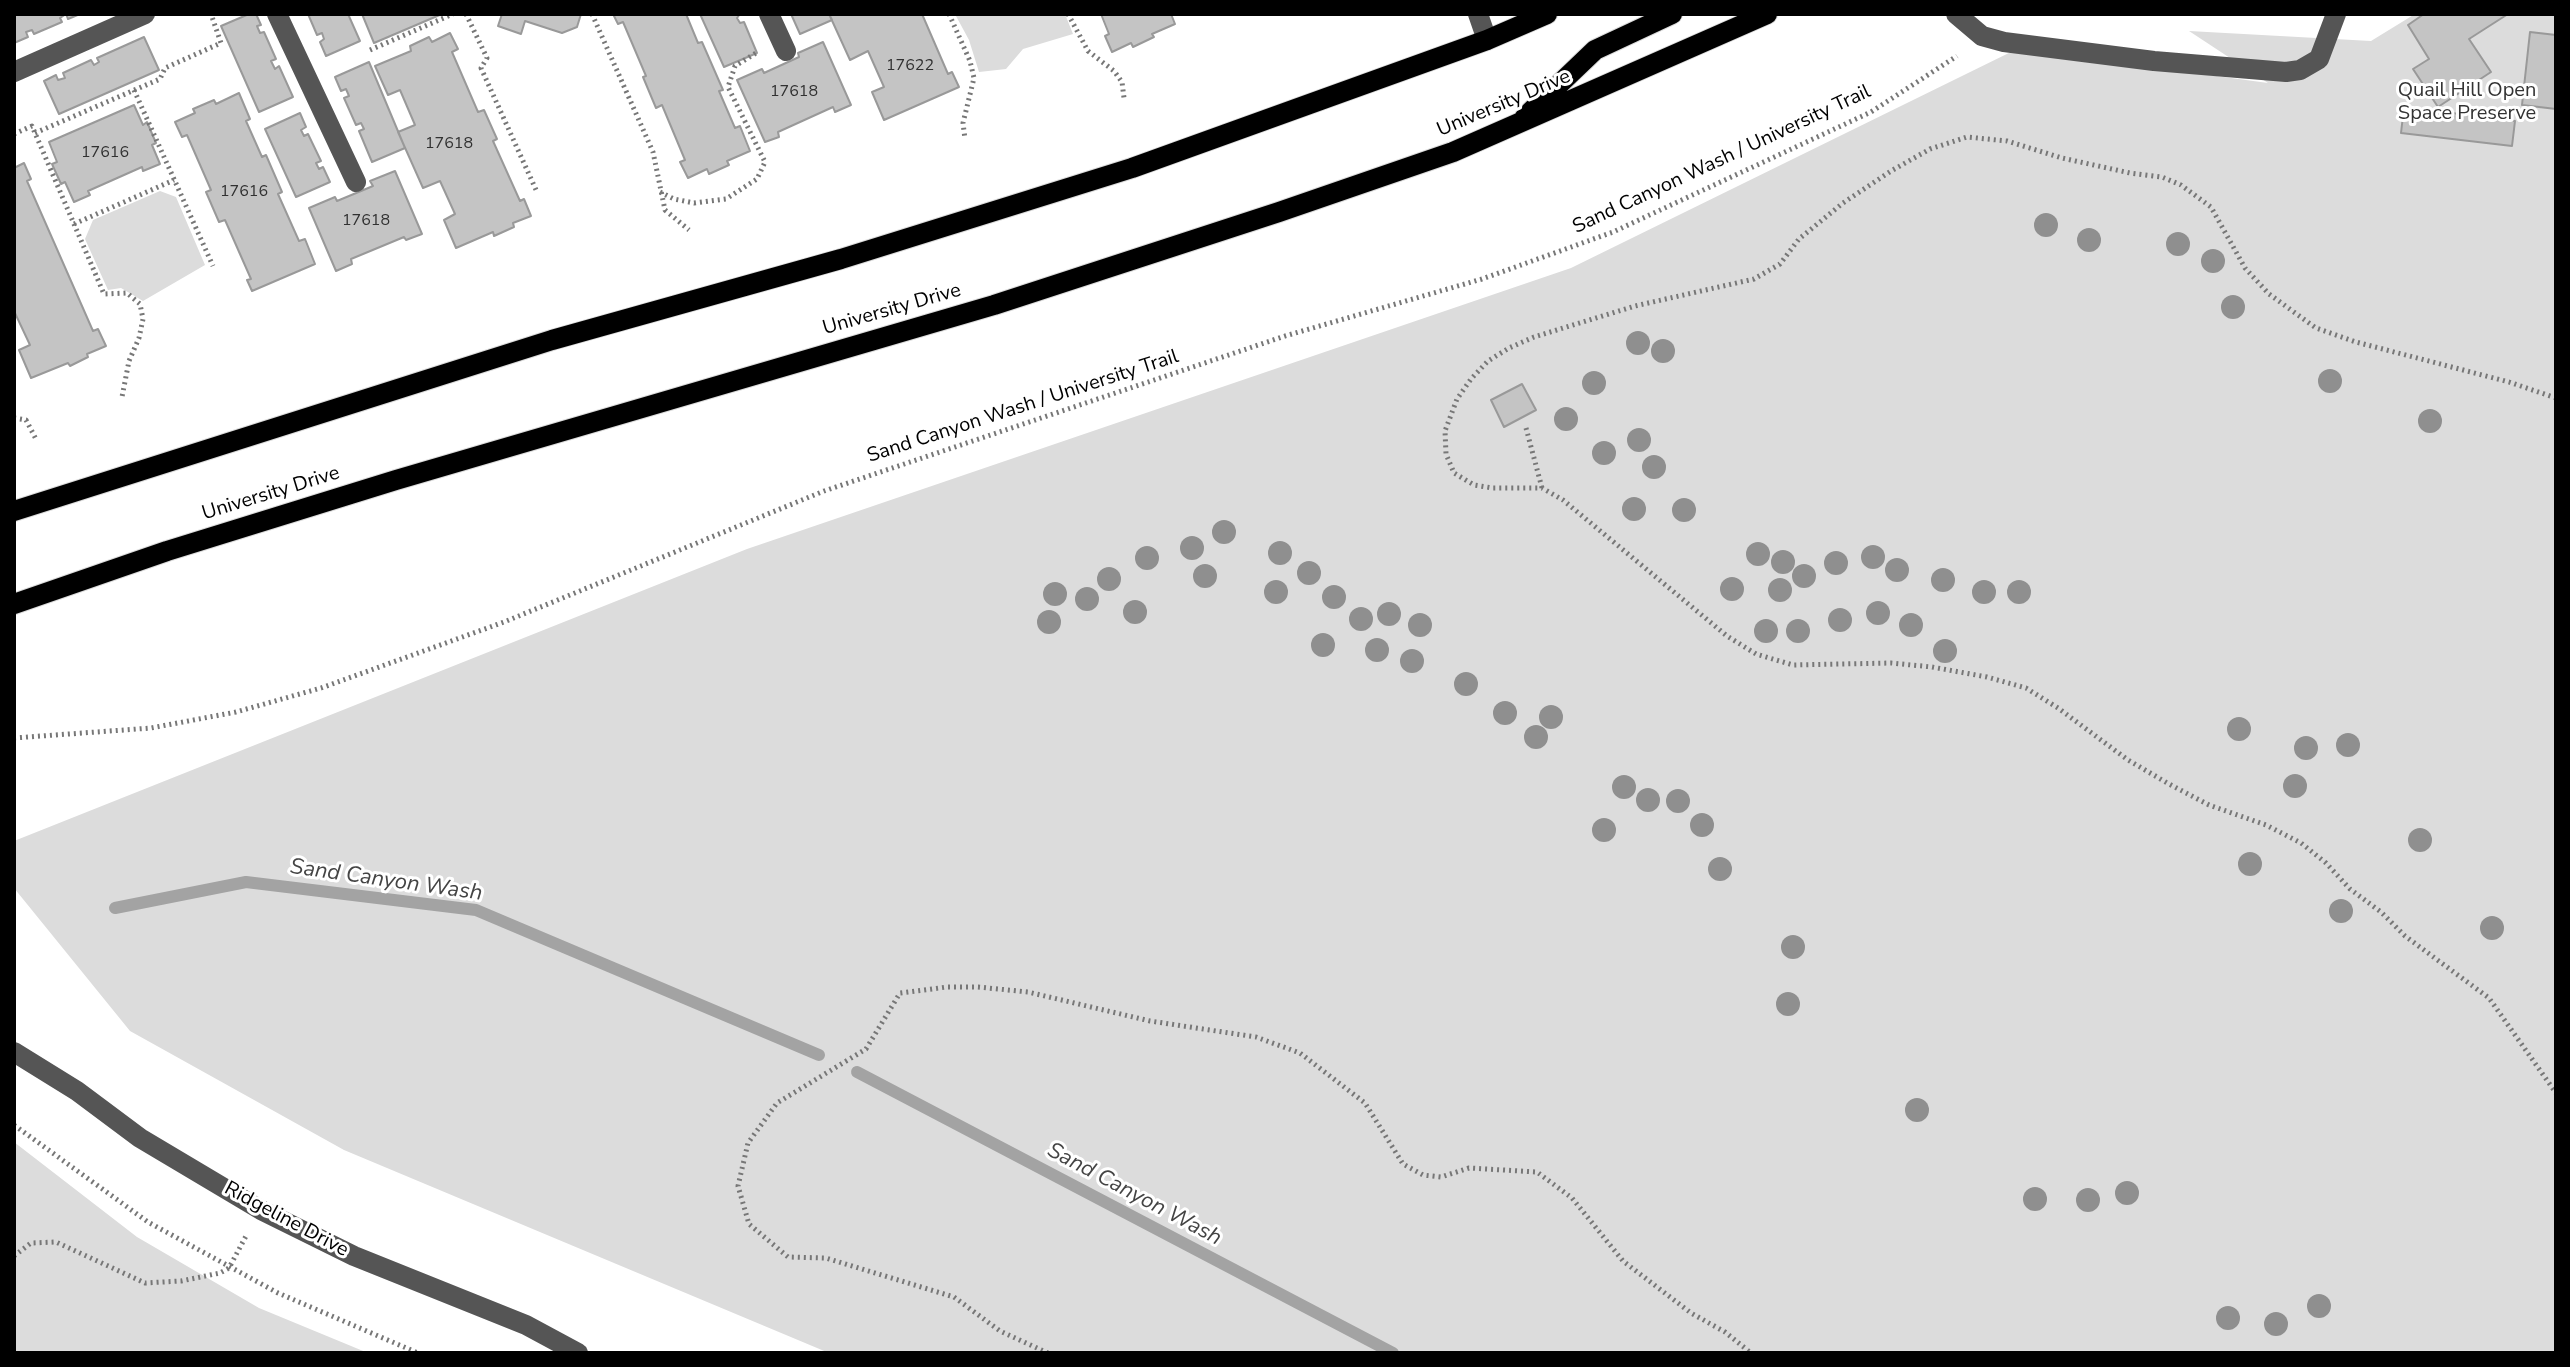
<!DOCTYPE html>
<html>
<head>
<meta charset="utf-8">
<style>
  body { margin:0 }
  #map { position:relative; width:2570px; height:1367px; overflow:hidden; background:#fff; font-family:"Nunito Sans",sans-serif }
  canvas { display:block }
  .frame { position:absolute; inset:0; border:16px solid #000; pointer-events:none }
</style>
</head>
<body>
<div id="map">
<canvas width="2570" height="1367"></canvas>
<div class="frame"></div>
</div>
<script>
const context = document.querySelector('canvas').getContext('2d');
context.lineJoin = 'round';
function fill(path, color) { context.fillStyle = color; context.fill(path, 'evenodd'); }
const poly = rows => new Path2D(rows.map(r => 'M' + r).join(''));
function trace(path, color, width, dash) { context.strokeStyle = color; context.lineWidth = width; context.lineCap = dash ? 'butt' : 'round'; context.setLineDash(dash || []); context.stroke(path); }
function write(font, color, halo, rows, align = 'center') {
  context.font = font + ' "Nunito Sans",sans-serif'; context.lineWidth = 6; context.setLineDash([]); context.textBaseline = 'middle'; context.strokeStyle = halo; context.fillStyle = color; for (const [text, x, y, turn = 0] of rows) {
    context.save(); context.translate(x, y); context.rotate((+turn || 0) * Math.PI / 180); context.textAlign = isNaN(turn) ? turn : align; if (halo) context.strokeText(text, 0, 0); context.fillText(text, 0, 0); context.restore();
  }
}
fill(poly([
  [960,14,1065,14,1073,34,1023,49,1006,69,979,72,969,40,956,16],
  [2415,14,2556,14,2556,1353,829,1353,344,1150,130,1031,14,888,14,841,747,549,1571,268,2017,49,2268,83,2189,31,2371,41],
  [160,191,176,197,205,265,143,301,121,288,108,290,85,239,93,220],
  [14,1142,137,1237,259,1308,368,1353,14,1353]
]), '#dcdcdc');
trace(poly([
  [115,908,246,882,476,910,819,1055],
  [857,1072,1393,1353]
]), '#a3a3a3', 12);
const building = poly([
  [14,14,80,14,68,19,66,14,60,18,62,22,34,34,32,30,26,32,28,37,14,43,14,14],
  [249,14,256,14,261,25,257,26,260,33,264,32,276,59,271,61,275,69,279,66,293,97,259,112,221,26,249,14],
  [308,14,348,14,360,41,326,56,320,42,324,39,322,33,317,35,308,14],
  [362,14,442,14,374,43,362,14],
  [502,14,581,14,577,27,562,33,525,21,521,34,498,26,502,14],
  [613,14,686,14,698,43,702,42,723,90,719,91,735,128,740,126,750,151,727,161,729,165,709,174,707,169,688,178,680,162,685,160,662,105,656,108,643,77,646,76,623,22,618,24,613,14],
  [700,14,740,14,737,18,740,23,744,22,757,53,724,67,700,14],
  [791,14,829,14,832,20,800,34,791,14],
  [829,14,922,14,948,74,952,72,959,87,884,120,872,92,884,87,868,51,850,60,829,14],
  [1101,14,1171,14,1175,24,1152,34,1154,37,1133,47,1131,43,1112,52,1105,36,1109,34,1101,14],
  [2424,14,2508,14,2469,39,2491,72,2438,107,2413,69,2429,59,2408,25,2424,14],
  [2530,32,2556,35,2556,109,2522,105,2530,32],
  [450,33,458,49,452,52,478,112,484,110,497,139,493,141,520,201,524,199,531,216,513,223,514,227,494,236,493,232,456,248,444,220,455,214,440,181,423,188,398,132,415,125,400,90,388,95,375,66,411,51,410,46,429,37,432,42,450,33],
  [144,37,159,70,59,114,44,81,56,75,58,80,65,78,63,73,91,60,94,65,99,62,97,58,144,37],
  [823,42,851,105,835,112,833,107,778,132,779,137,765,142,737,80,762,69,764,73,799,57,798,53,823,42],
  [369,62,405,148,372,162,359,131,364,129,361,123,356,125,344,98,349,96,346,89,341,91,335,77,369,62],
  [239,93,250,119,246,121,262,157,266,155,282,192,278,194,299,241,305,239,315,264,252,291,247,280,251,279,225,220,219,222,206,192,211,190,187,135,182,137,175,122,195,113,193,109,214,100,216,104,239,93],
  [134,105,143,125,147,122,156,143,152,145,160,164,143,171,142,167,88,191,90,195,74,202,65,182,61,184,52,164,57,162,49,142,134,105],
  [2404,107,2515,121,2512,146,2401,133,2404,107],
  [300,113,306,127,301,130,304,136,308,134,321,161,316,163,319,169,323,167,330,182,296,197,265,129,300,113],
  [24,163,31,179,27,181,93,331,98,329,106,346,87,354,88,357,70,366,68,363,31,378,19,350,30,345,14,311,14,168,24,163],
  [395,171,422,234,406,240,404,237,351,259,352,264,336,271,309,208,335,197,337,201,373,186,370,181,395,171],
  [1522,384,1536,410,1504,427,1491,400,1522,384]
]);
fill(building, '#c4c4c4');
trace(building, '#999', 2);
const major = poly([
  [1525,117,1595,50,1672,14],
  [14,511,552,340,841,259,1132,168,1487,40,1547,14],
  [14,604,167,551,396,480,994,305,1279,212,1453,152,1767,14]
]);
trace(major, '#dbdbdb', 22);
trace(poly([
  [466,14,487,58,481,68,537,192],
  [592,14,653,152,665,210,689,230],
  [949,14,970,61,974,78,963,123,965,139],
  [1068,14,1088,51,1114,71,1122,82,1124,98],
  [1366,14,1366,16],
  [370,50,453,14],
  [134,90,213,266],
  [35,133,160,79,165,68,221,43,211,14],
  [14,134,32,126,104,294,127,293,140,304,143,319,139,338,129,361,122,397],
  [660,192,674,199,694,203,726,199,757,179,765,162,728,87,735,66,756,53],
  [74,224,174,180],
  [2556,398,2509,382,2356,342,2316,328,2269,294,2245,268,2211,207,2181,185,2162,177,2130,173,2062,158,2007,141,1967,137,1930,149,1891,171,1843,203,1799,239,1780,264,1754,279,1635,306,1534,337,1509,348,1488,361,1471,379,1457,399,1445,431,1446,454,1454,473,1474,485,1493,488,1542,488,1563,500,1727,636,1756,654,1793,665,1891,663,1932,667,1987,677,2026,688,2058,708,2128,760,2169,784,2209,805,2266,825,2301,843,2326,863,2350,889,2381,912,2405,936,2489,998,2556,1093],
  [14,418,26,420,37,441],
  [1526,428,1542,488],
  [14,738,151,728,236,712,321,688,504,622,824,491,1285,336,1482,279,1613,232,1871,112,1957,56],
  [14,1125,148,1222,278,1293,418,1353],
  [14,1256,31,1243,56,1242,145,1283,181,1281,220,1273,229,1268,246,1236],
  [1048,1353,1000,1331,954,1297,826,1258,788,1257,749,1224,738,1186,748,1143,777,1103,866,1049,900,993,947,987,978,987,1028,992,1150,1021,1256,1037,1300,1053,1365,1103,1403,1164,1423,1175,1441,1177,1469,1168,1537,1172,1572,1198,1623,1261,1691,1313,1725,1332,1751,1353]
]), '#777', 5, [2, 4]);
trace(poly([
  [277,14,356,182],
  [769,14,786,51],
  [1478,14,1487,40],
  [1956,14,1982,36,2004,42,2154,61,2286,72,2300,70,2319,59,2336,14],
  [14,72,145,14],
  [14,1052,77,1091,140,1138,261,1210,354,1256,526,1325,578,1353]
]), '#555', 20);
trace(major, '#000', 20);
context.fillStyle = '#8f8f8f';
for (const [x, y] of [
  [2046,225],
  [2089,240],
  [2178,244],
  [2213,261],
  [2233,307],
  [1638,343],
  [1663,351],
  [2330,381],
  [1594,383],
  [1566,419],
  [2430,421],
  [1639,440],
  [1604,453],
  [1654,467],
  [1634,509],
  [1684,510],
  [1224,532],
  [1192,548],
  [1280,553],
  [1758,554],
  [1873,557],
  [1147,558],
  [1783,562],
  [1836,563],
  [1897,570],
  [1309,573],
  [1205,576],
  [1804,576],
  [1109,579],
  [1943,580],
  [1732,589],
  [1780,590],
  [1276,592],
  [1984,592],
  [2019,592],
  [1055,594],
  [1334,597],
  [1087,599],
  [1135,612],
  [1878,613],
  [1389,614],
  [1361,619],
  [1840,620],
  [1049,622],
  [1420,625],
  [1911,625],
  [1766,631],
  [1798,631],
  [1323,645],
  [1377,650],
  [1945,651],
  [1412,661],
  [1466,684],
  [1505,713],
  [1551,717],
  [2239,729],
  [1536,737],
  [2348,745],
  [2306,748],
  [2295,786],
  [1624,787],
  [1648,800],
  [1678,801],
  [1702,825],
  [1604,830],
  [2420,840],
  [2250,864],
  [1720,869],
  [2341,911],
  [2492,928],
  [1793,947],
  [1788,1004],
  [1917,1110],
  [2127,1193],
  [2035,1199],
  [2088,1200],
  [2319,1306],
  [2228,1318],
  [2276,1324]
]) { context.beginPath(); context.arc(x, y, 12, 0, 2 * Math.PI); context.fill(); }
write('16px', '#313131', null, [
  ["17622",910,66],
  ["17618",794,92],
  ["17618",449,144],
  ["17616",105,153],
  ["17616",244,192],
  ["17618",366,221]
]);
write('20px', '#333', '#fff', [
  ["Quail Hill Open",2467,91],
  ["Space Preserve",2467,114]
]);
write('20px', '#000', '#fff', [
  ["University Drive",1504,104,-23],
  ["Sand Canyon Wash / University Trail",1722,160,-25],
  ["University Drive",892,310,-16],
  ["Sand Canyon Wash / University Trail",1023,407,-18],
  ["University Drive",271,494,-17],
  ["Ridgeline Drive",286,1220,28]
]);
write('italic 22px', '#444', '#fff', [
  ["Sand Canyon Wash",386,881,8],
  ["Sand Canyon Wash",1134,1195,28]
]);
</script>
</body>
</html>
